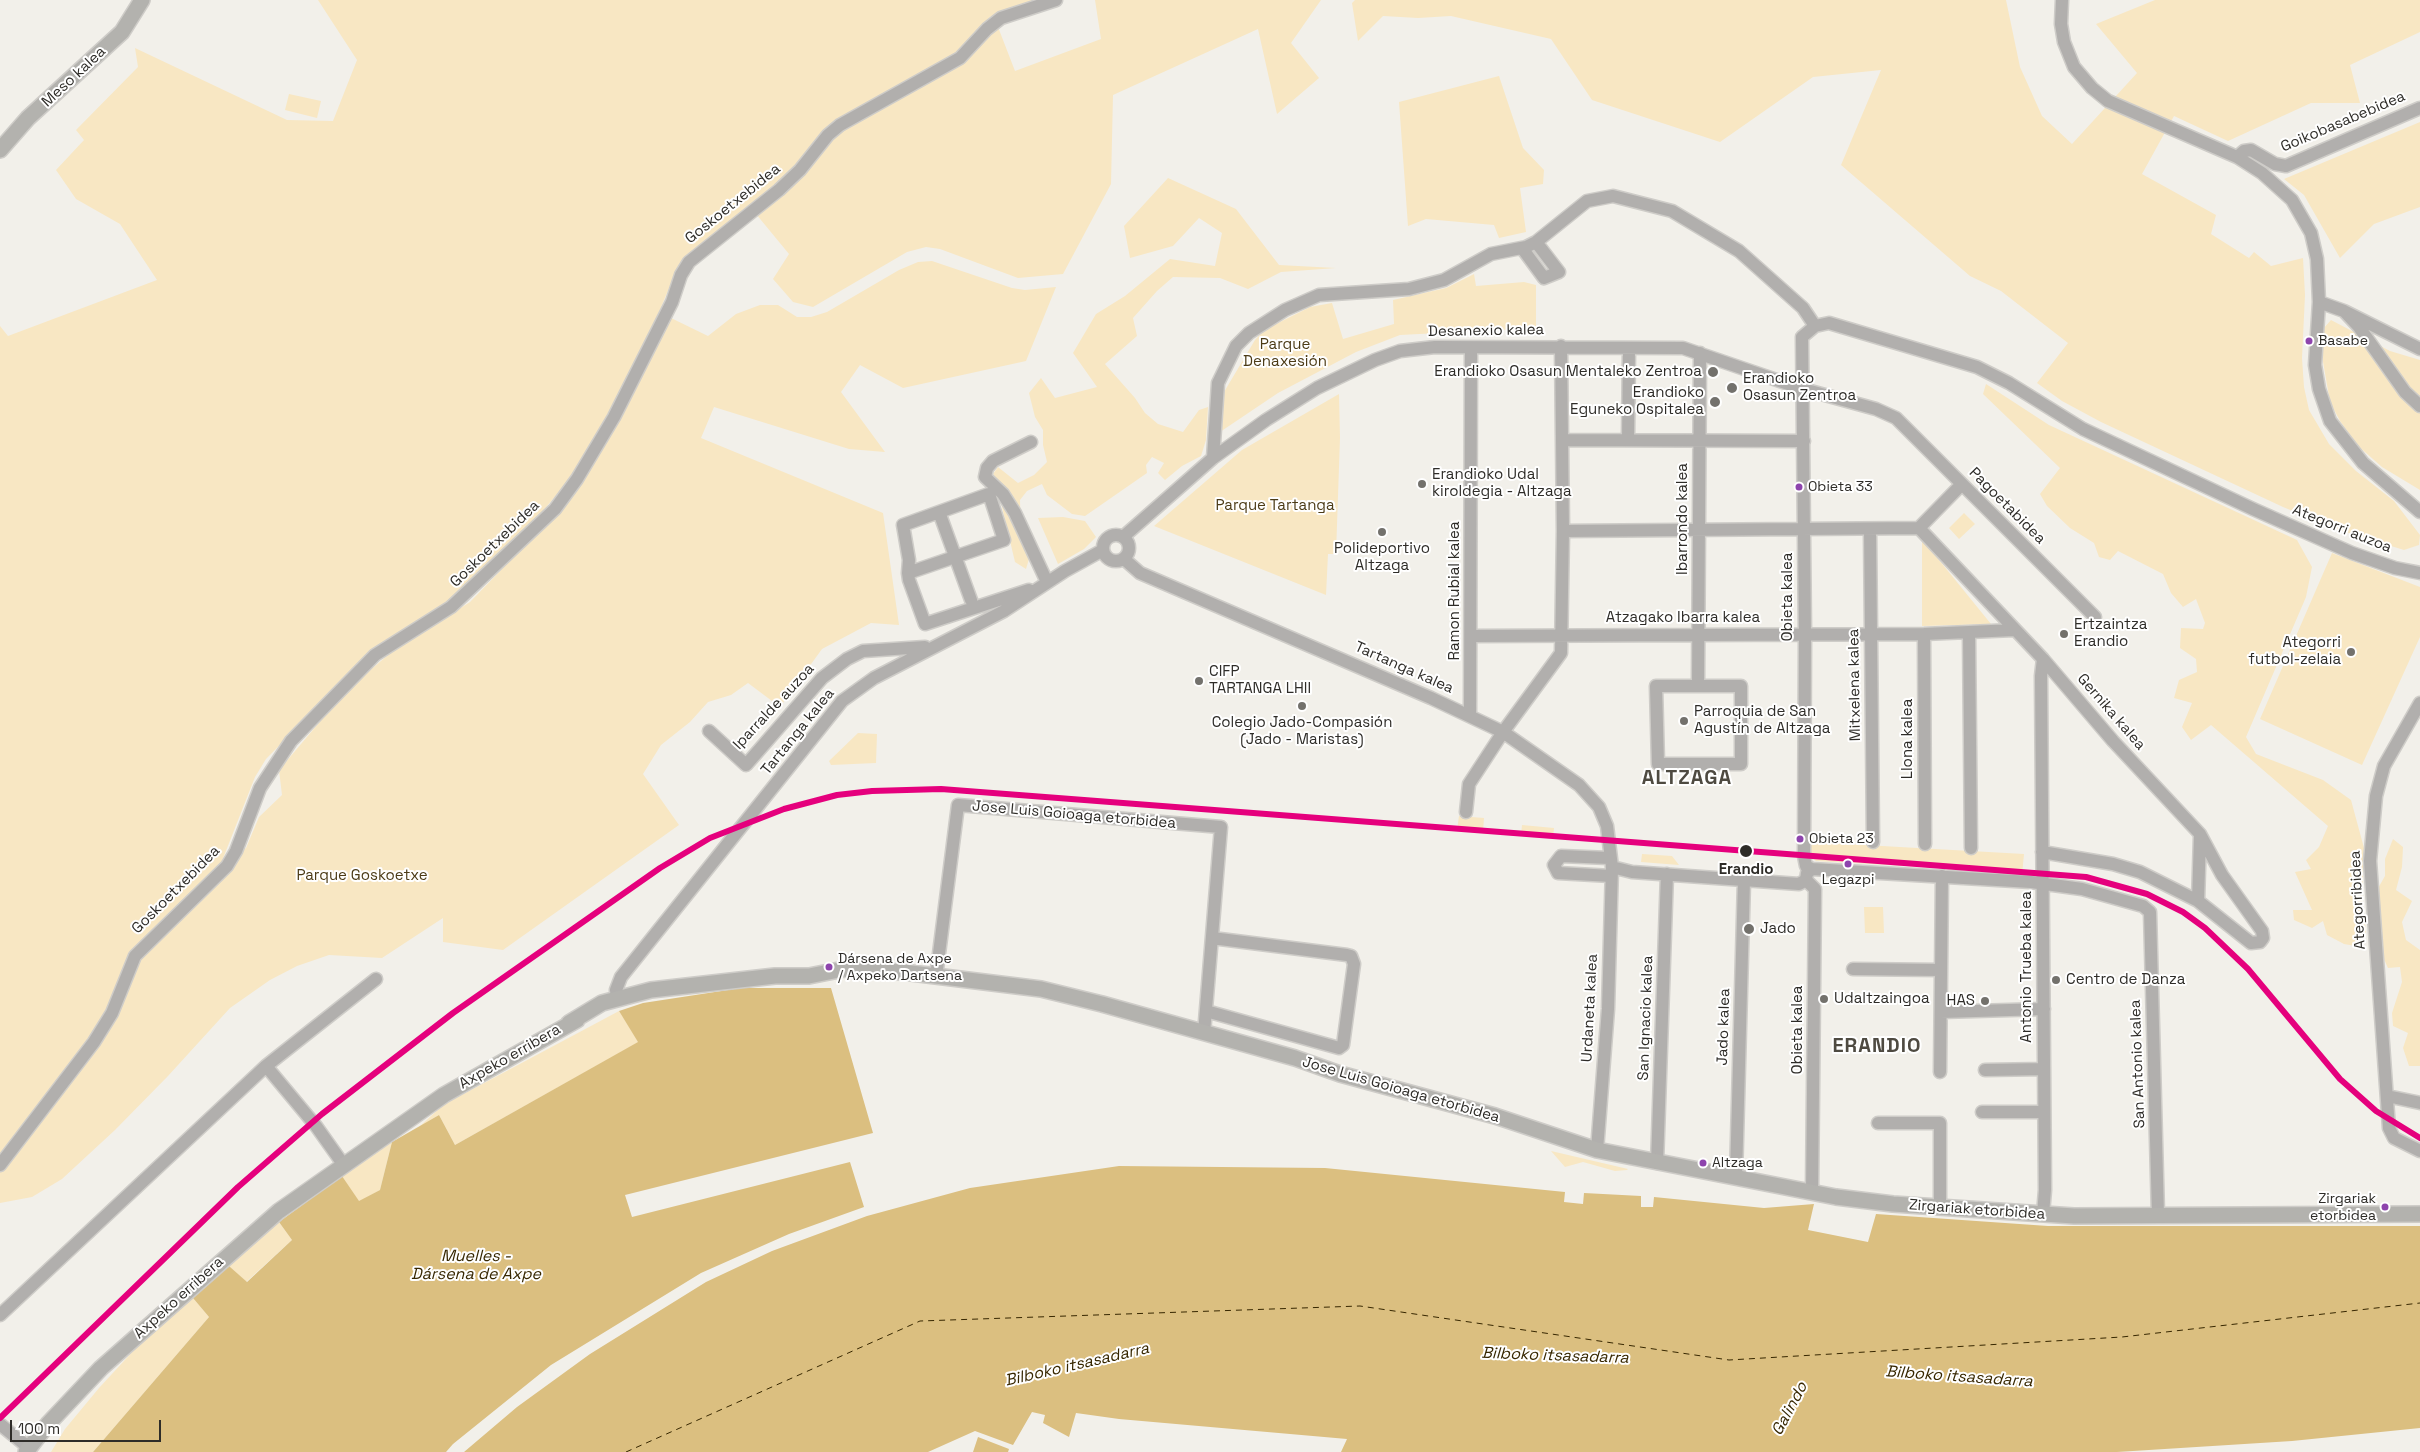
<!DOCTYPE html>
<html>
<head>
<meta charset="utf-8">
<style>
  body { margin:0 }
  #map { position:relative; width:2420px; height:1452px; overflow:hidden; background:#f2f0ea; font-family:"Space Grotesk",sans-serif }
  canvas { display:block }
  .scale { position:absolute; left:10px; top:1420px; width:151px; height:22px; box-sizing:border-box; border:2px solid #2e2c28; border-top:0; padding-left:6px; font-size:15px; line-height:18px; white-space:nowrap; color:#2e2c28; -webkit-text-stroke:4px #fff; paint-order:stroke }
</style>
</head>
<body>
<div id="map">
<canvas width="2420" height="1452"></canvas>
<div class="scale">100 m</div>
</div>
<script>
const context = document.querySelector('canvas').getContext('2d');
context.lineJoin = 'round';
function fill(path, color) { context.fillStyle = color; context.fill(path, 'evenodd'); }
const poly = rows => new Path2D(rows.map(r => 'M' + r).join(''));
function trace(path, color, width, dash) { context.strokeStyle = color; context.lineWidth = width; context.lineCap = dash ? 'butt' : 'round'; context.setLineDash(dash || []); context.stroke(path); }
function write(font, color, halo, rows, align = 'center') {
  context.font = font + ' "Space Grotesk",sans-serif'; context.lineWidth = 4; context.setLineDash([]); context.textBaseline = 'middle'; context.strokeStyle = halo; context.fillStyle = color; for (const [text, x, y, turn = 0] of rows) {
    context.save(); context.translate(x, y); context.rotate((+turn || 0) * Math.PI / 180); context.textAlign = isNaN(turn) ? turn : align; if (halo) context.strokeText(text, 0, 0); context.fillText(text, 0, 0); context.restore();
  }
}
fill(poly([
  [318,0,1041,0,990,17,952,57,833,125,788,176,678,267,659,312,610,416,567,482,543,511,450,605,376,648,266,759,255,777,222,861,246,848,259,817,282,795,279,770,334,705,362,677,394,650,470,602,569,500,671,318,708,336,736,314,760,305,778,305,797,317,811,317,827,312,899,270,918,262,932,261,1012,288,1025,290,1056,287,1026,361,903,388,860,365,841,392,885,452,849,449,714,407,701,438,883,513,899,625,871,623,822,649,780,707,748,683,731,695,708,702,690,722,661,745,643,774,679,825,503,950,443,942,443,918,382,958,329,955,297,966,270,980,230,1008,168,1076,115,1130,62,1179,32,1197,0,1203,0,326,8,336,157,280,120,224,76,199,56,170,84,140,76,130,138,67,135,48,287,120,333,121,357,60],
  [1095,0,1321,0,1291,43,1319,78,1277,114,1258,29,1113,95,1111,184,1063,274,1018,278,940,249,926,247,907,252,813,307,793,302,773,279,789,254,756,214,788,191,838,131,998,27,1015,71,1101,39],
  [1355,0,2006,0,2020,67,2042,116,2072,144,2137,73,2096,24,2155,0,2420,0,2420,32,2350,65,2360,103,2311,103,2228,141,2174,116,2142,174,2216,215,2211,234,2249,258,2254,252,2271,266,2303,258,2305,295,2302,358,2304,387,2309,410,2329,444,2356,471,2394,501,2420,535,2419,545,2404,550,2339,530,2283,507,2101,422,2062,401,2037,383,2068,343,2001,291,1970,276,1841,165,1881,70,1813,77,1720,142,1592,100,1551,39,1451,16,1418,18,1383,16,1358,41,1352,3],
  [1499,76,1523,148,1544,170,1543,184,1520,188,1526,232,1499,238,1494,225,1426,219,1408,226,1399,102],
  [289,94,321,101,317,118,285,110],
  [2420,122,2420,207,2374,224,2340,258,2304,195,2284,179],
  [1168,178,1236,209,1279,265,1336,268,1281,272,1248,289,1220,278,1173,277,1157,291,1133,318,1137,336,1105,364,1135,398,1145,413,1158,424,1183,432,1199,410,1208,407,1206,440,1201,456,1182,466,1165,480,1158,473,1164,463,1152,457,1146,465,1147,473,1085,516,1072,514,1047,495,1042,484,1027,491,1020,500,1021,536,1029,559,1026,569,1015,562,1001,503,1000,483,993,474,998,467,1018,483,1034,475,1047,462,1043,445,1043,430,1035,417,1029,393,1041,378,1055,398,1097,387,1073,353,1096,314,1125,296,1170,259,1215,266,1222,233,1199,218,1173,246,1130,258,1124,226],
  [1474,274,1476,286,1524,282,1536,285,1536,328,1400,335,1356,352,1278,393,1220,432,1224,392,1255,340,1264,330,1310,307,1332,303,1343,339,1394,324,1393,300,1446,288],
  [2331,320,2390,351,2420,360,2420,490,2382,467,2357,445,2340,421,2330,402,2322,356,2323,329],
  [1986,384,2049,425,2297,540,2312,567,2306,597,2246,737,2256,754,2323,780,2351,800,2364,848,2362,899,2366,932,2361,947,2344,944,2327,935,2323,921,2312,928,2294,920,2293,910,2312,910,2295,872,2311,869,2306,860,2319,847,2328,826,2211,725,2191,740,2182,727,2192,703,2174,698,2179,680,2197,672,2196,659,2180,648,2181,628,2203,629,2205,623,2196,599,2183,607,2171,593,2163,574,2118,551,2110,560,2099,557,2094,543,2070,528,2047,506,2040,494,2060,468,1983,394],
  [1339,394,1340,438,1336,554,1328,554,1326,595,1154,526,1242,450],
  [1964,513,1975,524,1959,539,1949,528],
  [1063,517,1085,521,1096,537,1084,549,1058,564,1038,518],
  [1922,539,1991,624,1922,626],
  [2332,553,2420,587,2420,637,2362,765,2260,719],
  [858,733,877,734,876,763,831,765,829,761],
  [1459,816,1484,818,1483,832,1457,830],
  [1522,825,1554,828,1553,838,1521,835],
  [2393,839,2403,847,2402,867,2396,890,2412,901,2402,922,2406,940,2420,950,2420,1066,2409,1066,2403,1048,2408,1033,2393,1026,2392,1013,2402,982,2400,967,2388,968,2383,957,2377,890,2385,876,2385,859],
  [1811,842,2024,854,2022,875,1942,868,1816,861,1811,857],
  [1642,854,1672,856,1679,865,1641,862],
  [1864,907,1883,907,1884,933,1865,933],
  [619,1011,639,1042,455,1145,439,1115,419,1127,443,1105],
  [392,1142,380,1190,359,1202,342,1176],
  [1551,1151,1628,1169,1627,1170,1615,1171,1583,1162,1565,1167],
  [279,1222,292,1240,246,1282,229,1266],
  [193,1298,209,1317,93,1452,51,1452,65,1429,99,1388,135,1349]
]), '#f8e7c3');
fill(poly([
  [741,988,831,988,873,1133,625,1195,632,1217,850,1162,864,1207,789,1234,701,1273,551,1365,453,1444,446,1452,93,1452,209,1317,193,1298,229,1266,247,1282,292,1240,279,1222,342,1176,359,1201,380,1190,392,1142,439,1115,455,1145,638,1042,619,1011,643,1003],
  [1119,1166,1325,1168,1565,1192,1564,1202,1583,1204,1584,1193,1641,1196,1641,1207,1653,1207,1654,1197,1764,1208,1814,1204,1808,1230,1868,1242,1876,1214,2048,1226,2420,1226,2420,1428,2292,1441,2117,1452,1341,1452,1347,1439,1119,1419,1076,1413,1069,1437,1043,1423,1045,1415,1032,1412,1013,1445,975,1431,928,1452,464,1452,517,1407,590,1354,706,1282,772,1251,867,1216,970,1188],
  [978,1437,1009,1449,1008,1452,973,1452]
]), '#dbbf80');
trace(poly([
  [626,1452,920,1321,1360,1306,1729,1360,2122,1337,2420,1303]
]), '#372700', 1, [6, 5]);
const minor = poly([
  [2062,0,2061,24,2064,42,2074,67,2092,88,2108,101,2237,157,2262,173,2292,200,2311,233,2317,259,2319,302,2315,365,2319,389,2330,421,2363,463,2420,512],
  [2237,157,2244,151,2251,150,2275,164,2286,166,2420,108],
  [1522,248,1544,278,1559,272,1536,242],
  [2319,302,2344,311,2420,349],
  [2344,311,2359,327,2405,392,2420,406],
  [1815,326,1829,323,1977,367,2009,383,2083,429,2253,509,2352,553,2395,568,2420,573],
  [1562,440,1804,441],
  [1628,440,1629,348],
  [1031,442,993,461,987,468,985,477,1003,494,1015,513,1047,582],
  [1213,458,1218,383,1236,346,1249,333,1285,310,1319,295,1409,289,1444,280,1491,254,1526,247,1536,242,1587,201,1613,196,1672,211,1739,251,1803,308,1815,326],
  [939,512,971,600],
  [1919,528,2043,659,2113,741,2200,834,2222,875,2262,931,2263,938,2260,942,2251,943,2198,901,2140,872,2113,864,2042,852],
  [1870,529,1873,842],
  [1563,531,1919,528,1962,484],
  '1103 548a13 13 0 1 1 26 0a13 13 0 1 1-26 0Z',
  [1123,537,1213,458,1266,420,1317,388,1375,360,1400,351,1435,347,1683,348,1803,389,1876,409,1896,418,2095,617],
  [1124,559,1140,573,1431,698,1503,732,1579,785,1599,807,1607,826,1612,867,1608,1009,1597,1150],
  [908,573,1004,540,989,494,903,525,909,560,908,573,909,580,925,624,1029,590],
  [1969,633,1971,848],
  [1924,634,1925,844],
  [1471,636,1924,634,2014,630],
  [2043,659,2041,676,2045,1190,2043,1214],
  [1656,686,1741,686,1741,764,1658,764,1656,686],
  [1698,686,1700,353],
  [2420,703,2384,766,2376,796,2370,861,2389,1128,2394,1138,2420,1151],
  [1470,715,1471,348],
  [709,731,746,765,822,678,847,659,863,651,925,647,927,650],
  [1466,812,1469,784,1503,732,1561,653,1563,531,1561,346],
  [1609,858,1561,856,1554,865,1558,873,1611,876],
  [1612,867,1632,872,1799,884,1806,880,1807,873,1812,869,2031,882,2082,889,2143,906,2150,912,2158,1215],
  [1812,869,1806,866,1804,856,1805,635,1802,337,1815,326],
  [1806,880,1815,889,1812,1192],
  [2198,901,2200,836],
  [1853,969,1941,970],
  [936,977,958,805,1221,827,1204,1033],
  [617,998,616,990,621,977,842,701,874,678,1004,611,1065,571,1103,550],
  [1206,1011,1339,1048,1343,1045,1354,964,1351,956,1347,955,1212,938],
  [1941,1012,2044,1009],
  [266,1066,376,979],
  [1985,1070,2044,1069],
  [1940,1072,1942,876],
  [2387,1096,2420,1103],
  [1982,1112,2044,1112],
  [1878,1123,1940,1123,1940,1208],
  [1657,1163,1667,874],
  [0,1165,94,1042,112,1013,135,956,227,866,236,851,260,788,291,741,375,655,451,607,555,509,577,479,614,417,672,302,681,275,689,262,779,190,800,170,828,135,840,125,960,58,987,29,1001,18,1056,0],
  [1736,1176,1744,880],
  [0,1315,266,1066,316,1126,343,1164],
  [1,1425,29,1448]
]);
const major = poly([
  [0,150,28,118,122,32,142,0],
  [569,1023,602,1003,651,990,775,976,809,976,844,969,903,972,1041,989,1102,1004,1295,1058,1340,1074,1495,1116,1597,1150,1836,1197,1893,1204,2074,1216,2420,1214],
  [26,1452,48,1424,101,1368,279,1211,444,1095,577,1020]
]);
trace(minor, '#ceccc8', 15);
trace(major, '#ceccc8', 18);
trace(minor, '#b1afad', 12);
trace(major, '#b3b2ae', 15);
trace(poly([
  [0,1418,238,1187,322,1114,453,1013,660,868,710,838,784,809,837,795,872,791,941,789,2086,877,2147,894,2183,912,2205,928,2248,969,2340,1079,2376,1111,2420,1138]
]), '#e5007d', 6);
for (const [x, y, r, color] of [
  [2309,341,4.5,"#8e44ad"],
  [1713,372,6,"#73716c"],
  [1732,388,6,"#73716c"],
  [1715,402,6,"#73716c"],
  [1422,484,5,"#73716c"],
  [1799,487,4.5,"#8e44ad"],
  [1382,532,5,"#73716c"],
  [2064,634,5,"#73716c"],
  [2351,652,5,"#73716c"],
  [1199,681,5,"#73716c"],
  [1302,706,5,"#73716c"],
  [1684,721,5,"#73716c"],
  [1800,839,4.5,"#8e44ad"],
  [1746,851,7,"#2e2c28"],
  [1848,864,4.5,"#8e44ad"],
  [1749,929,6,"#73716c"],
  [829,967,4.5,"#8e44ad"],
  [2056,980,5,"#73716c"],
  [1824,999,5,"#73716c"],
  [1985,1001,5,"#73716c"],
  [1703,1163,4.5,"#8e44ad"],
  [2385,1207,4.5,"#8e44ad"]
]) { const dot = new Path2D(); dot.arc(x, y, r, 0, 2 * Math.PI); context.fillStyle = color; context.fill(dot); trace(dot, '#fff', 2); }
write('14px', '#2e2c28', '#fff', [
  ["Basabe",2318,341],
  ["Obieta 33",1808,487],
  ["Obieta 23",1809,839],
  ["Legazpi",1848,880,"center"],
  ["Dársena de Axpe",838,959],
  ["/ Axpeko Dartsena",838,976],
  ["Altzaga",1712,1163],
  ["Zirgariak",2376,1199,"right"],
  ["etorbidea",2376,1216,"right"]
], 'left');
write('15px', '#2e2c28', '#fff', [
  ["Meso kalea",74,77,-43],
  ["Goikobasabebidea",2343,122,-23],
  ["Goskoetxebidea",733,204,-39],
  ["Desanexio kalea",1486,331,-1],
  ["Pagoetabidea",2007,506,45],
  ["Ibarrondo kalea",1683,519,-90],
  ["Ategorri auzoa",2342,529,22],
  ["Goskoetxebidea",495,544,-44],
  ["Ramon Rubial kalea",1455,591,-90],
  ["Obieta kalea",1788,597,-90],
  ["Atzagako Ibarra kalea",1683,618],
  ["Tartanga kalea",1404,668,24],
  ["Mitxelena kalea",1855,685,-91],
  ["Iparralde auzoa",774,707,-47],
  ["Gernika kalea",2111,712,49],
  ["Tartanga kalea",798,732,-51],
  ["Llona kalea",1908,739,-90],
  ["Jose Luis Goioaga etorbidea",1074,815,5],
  ["Goskoetxebidea",176,890,-45],
  ["Ategorribidea",2358,900,-93],
  ["Antonio Trueba kalea",2027,967,-90],
  ["Urdaneta kalea",1590,1008,-87],
  ["San Ignacio kalea",1646,1018,-88],
  ["Jado kalea",1724,1027,-88],
  ["Obieta kalea",1798,1030,-90],
  ["Axpeko erribera",510,1057,-30],
  ["San Antonio kalea",2138,1064,-92],
  ["Jose Luis Goioaga etorbidea",1401,1090,16],
  ["Zirgariak etorbidea",1977,1210,4],
  ["Axpeko erribera",179,1298,-42]
]);
write('15px', '#4c3b16', '#fff', [
  ["Parque",1285,345],
  ["Denaxesión",1285,362],
  ["Parque Tartanga",1275,506],
  ["Parque Goskoetxe",362,876]
]);
write('15px', '#2e2c28', '#fff', [
  ["Erandioko Osasun Mentaleko Zentroa",1702,372,"right"],
  ["Erandioko",1743,379],
  ["Osasun Zentroa",1743,396],
  ["Erandioko",1704,393,"right"],
  ["Eguneko Ospitalea",1704,410,"right"],
  ["Erandioko Udal",1432,475],
  ["kiroldegia - Altzaga",1432,492],
  ["Polideportivo",1382,549,"center"],
  ["Altzaga",1382,566,"center"],
  ["Ertzaintza",2074,625],
  ["Erandio",2074,642],
  ["Ategorri",2341,643,"right"],
  ["futbol-zelaia",2341,660,"right"],
  ["CIFP",1209,672],
  ["TARTANGA LHII",1209,689],
  ["Parroquia de San",1694,712],
  ["Agustín de Altzaga",1694,729],
  ["Colegio Jado-Compasión",1302,723,"center"],
  ["(Jado - Maristas)",1302,740,"center"],
  ["Jado",1760,929],
  ["Centro de Danza",2066,980],
  ["Udaltzaingoa",1834,999],
  ["HAS",1975,1001,"right"]
], 'left');
write('bold 15px', '#2e2c28', '#fff', [
  ["Erandio",1746,870]
]);
write('italic 16px', '#372700', '#fff', [
  ["Muelles -",476,1257],
  ["Dársena de Axpe",476,1275],
  ["Bilboko itsasadarra",1555,1356,2],
  ["Bilboko itsasadarra",1077,1365,-13],
  ["Bilboko itsasadarra",1959,1377,4],
  ["Galindo",1790,1409,-62]
]);
context.letterSpacing = '1px';
write('bold 20px', '#4e4a41', '#fff', [
  ["ALTZAGA",1687,779],
  ["ERANDIO",1877,1047]
]);
context.letterSpacing = '0px';
</script>
</body>
</html>
